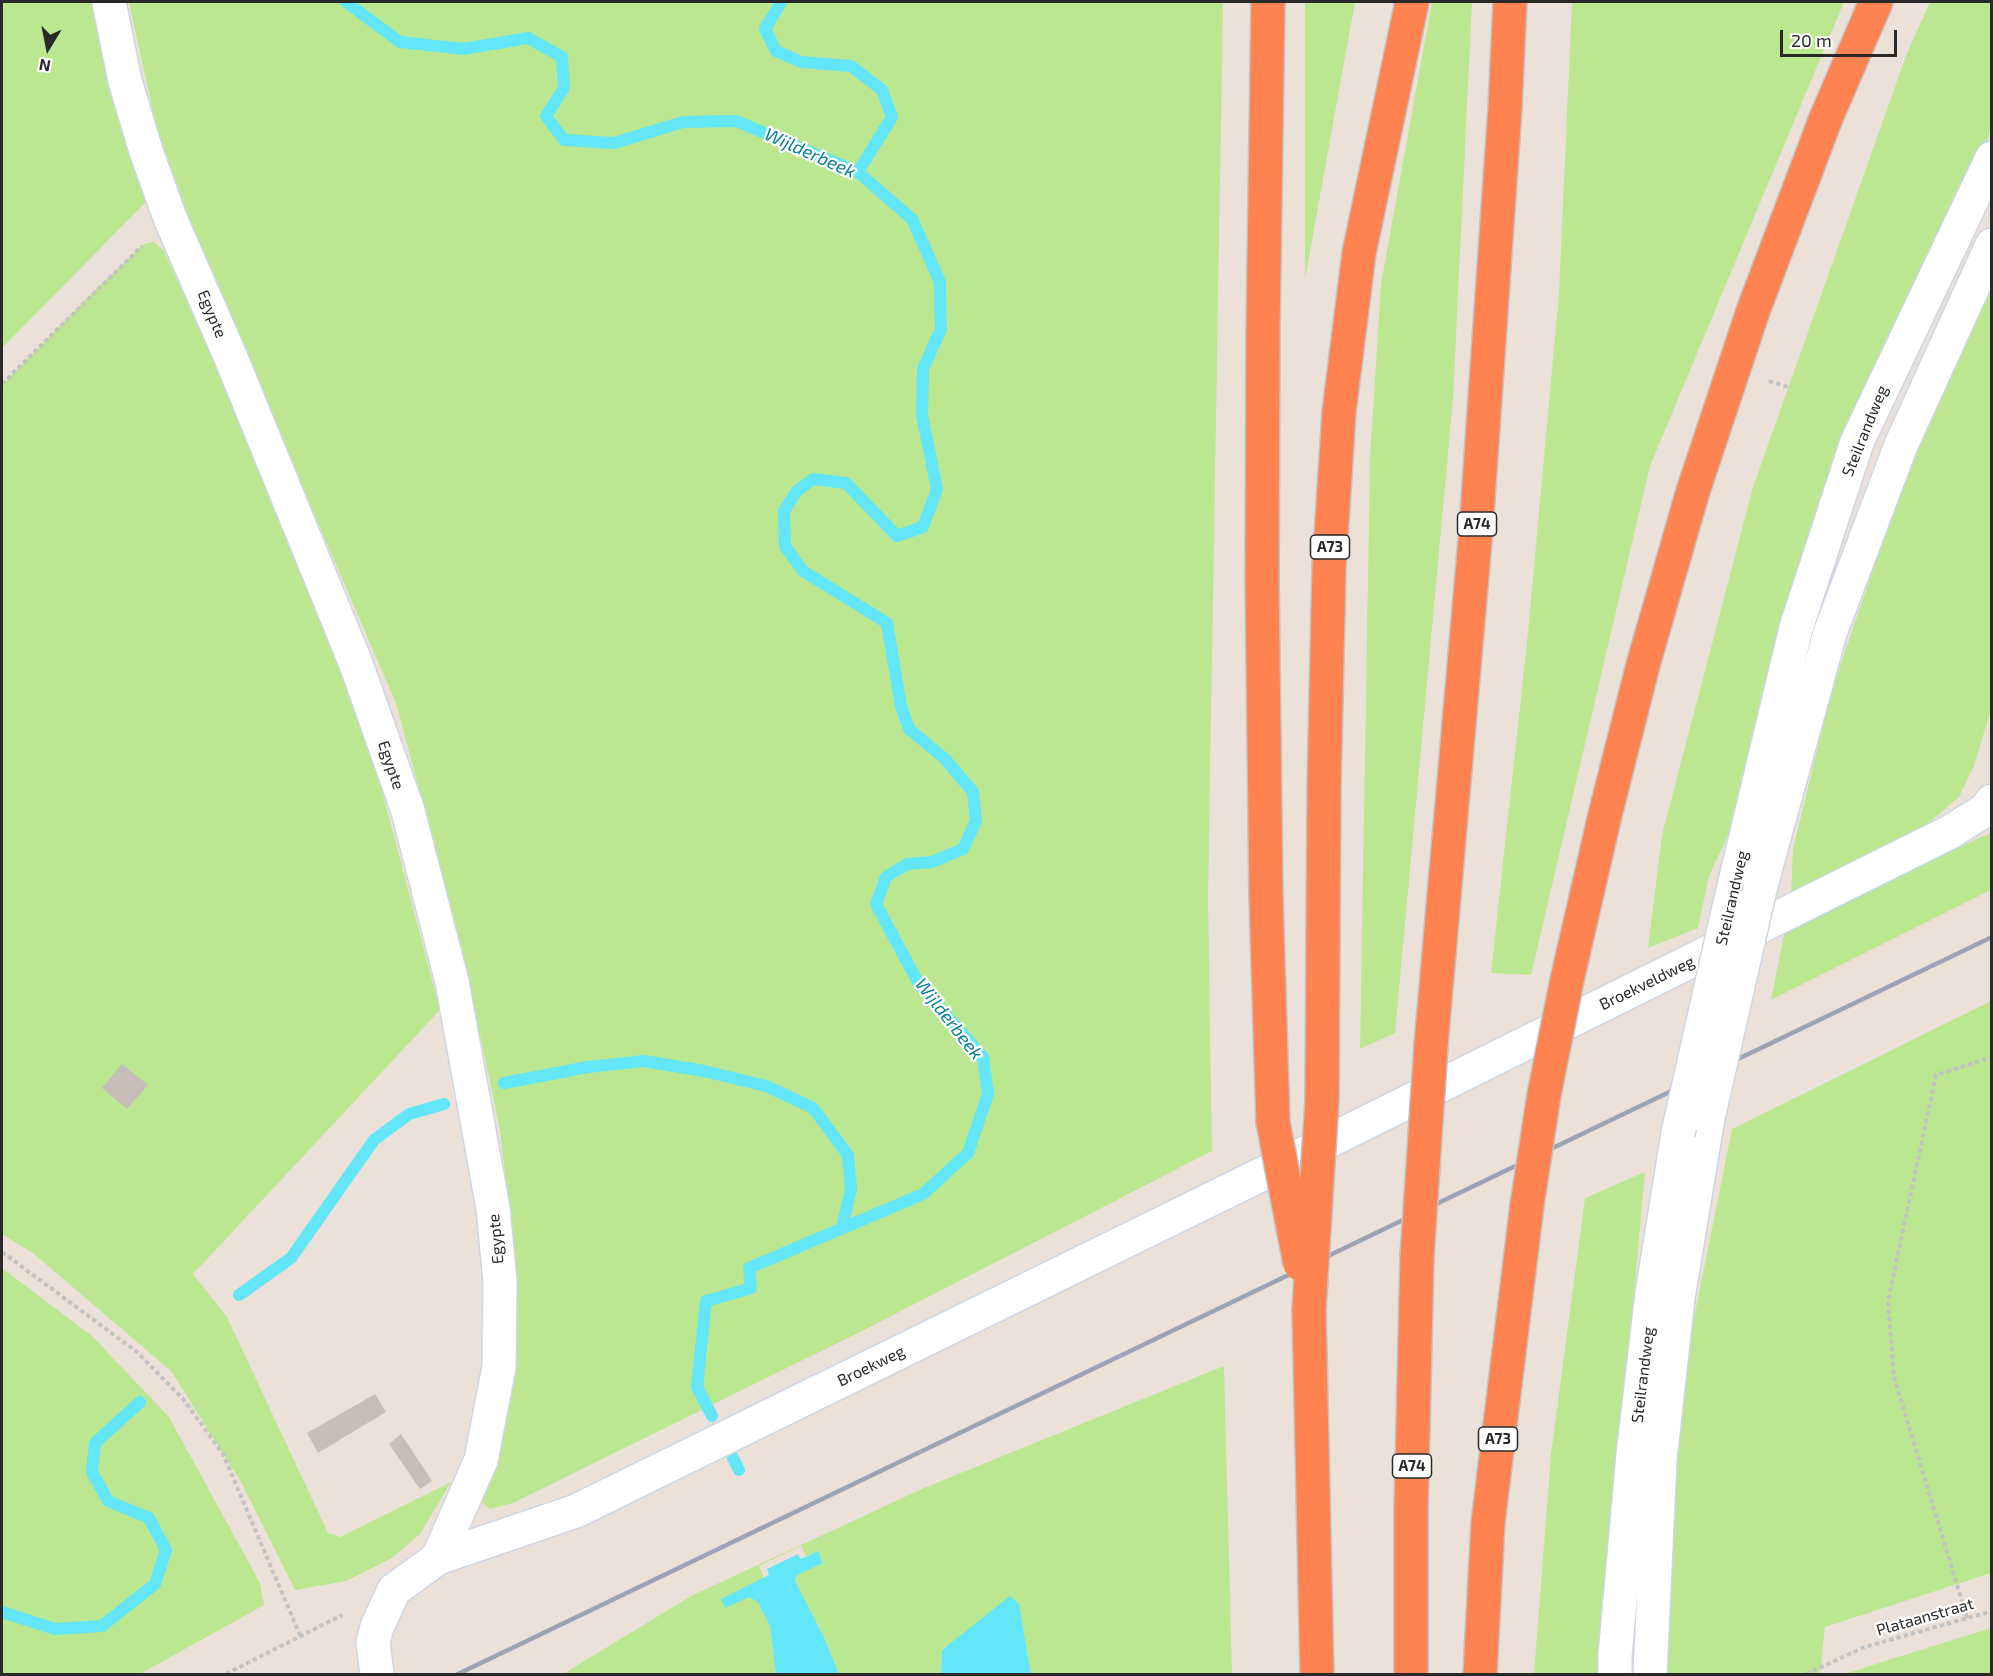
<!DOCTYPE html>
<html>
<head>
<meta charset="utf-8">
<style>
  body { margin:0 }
  #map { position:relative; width:1993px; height:1676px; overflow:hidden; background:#ece1d9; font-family:"Exo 2",sans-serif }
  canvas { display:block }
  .frame { position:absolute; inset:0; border:3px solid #292929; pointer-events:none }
  .north { position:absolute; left:18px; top:18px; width:60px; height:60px; -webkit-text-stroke:4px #fff; paint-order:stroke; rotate:190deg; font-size:16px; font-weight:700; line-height:24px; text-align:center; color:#292929 }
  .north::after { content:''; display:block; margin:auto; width:21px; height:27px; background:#292929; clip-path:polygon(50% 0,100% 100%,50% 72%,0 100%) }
  .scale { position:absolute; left:1780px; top:30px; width:117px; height:27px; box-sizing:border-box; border:3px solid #292929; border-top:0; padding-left:8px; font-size:18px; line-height:21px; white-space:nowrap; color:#292929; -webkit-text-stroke:4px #fff; paint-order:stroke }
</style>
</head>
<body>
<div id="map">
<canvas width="1993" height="1676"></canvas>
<div class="frame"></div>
<div class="north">N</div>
<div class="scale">20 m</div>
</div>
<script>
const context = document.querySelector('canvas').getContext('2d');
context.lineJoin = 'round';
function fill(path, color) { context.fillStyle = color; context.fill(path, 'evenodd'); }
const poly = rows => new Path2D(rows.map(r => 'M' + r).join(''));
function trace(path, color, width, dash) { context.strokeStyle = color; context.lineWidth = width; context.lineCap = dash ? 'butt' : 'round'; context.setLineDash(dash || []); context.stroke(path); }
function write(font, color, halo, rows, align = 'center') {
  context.font = font + ' "Exo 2",sans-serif'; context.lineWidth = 4.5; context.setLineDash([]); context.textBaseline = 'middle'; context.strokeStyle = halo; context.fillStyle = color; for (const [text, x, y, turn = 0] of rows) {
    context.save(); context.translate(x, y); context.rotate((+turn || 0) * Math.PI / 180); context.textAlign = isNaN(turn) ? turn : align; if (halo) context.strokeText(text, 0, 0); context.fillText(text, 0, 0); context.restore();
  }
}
fill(poly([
  [2,2,99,2,148,200,2,348],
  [129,2,1223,2,1208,896,1212,1151,864,1330,513,1503,490,1509,481,1502,507,1414,515,1312,511,1221,500,1130,463,954,396,703,204,260,156,126],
  [1305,2,1355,2,1305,279],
  [1432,2,1472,2,1453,399,1395,1033,1360,1049,1370,458,1381,284],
  [1572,2,1844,2,1650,466,1531,975,1491,973,1528,633,1559,293],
  [1930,2,1991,2,1991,130,1902,331,1774,675,1730,831,1709,876,1698,928,1648,948,1662,835,1753,487,1907,53],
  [154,242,164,251,278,502,378,776,440,1010,193,1274,227,1317,328,1533,340,1537,451,1482,420,1534,392,1558,346,1581,295,1590,241,1482,171,1371,34,1254,2,1234,2,385,100,285,144,244],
  [1991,274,1992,706,1974,766,1959,797,1931,821,1791,896,1793,849,1831,693,1904,479],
  [1991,833,1991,890,1771,1000,1787,920],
  [1991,1001,1991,1573,1825,1627,1820,1674,1663,1674,1675,1473,1691,1333,1732,1129],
  [1645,1172,1619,1460,1606,1674,1534,1674,1551,1454,1585,1198],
  [2,1268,92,1336,169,1417,260,1583,264,1605,140,1674,2,1674],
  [1224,1366,1232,1674,1031,1674,1019,1605,942,1649,941,1674,839,1674,824,1637,795,1581,797,1575,823,1562,818,1551,806,1556,801,1546,759,1566,764,1578,721,1599,749,1597,758,1602,770,1626,776,1674,563,1674,691,1596,924,1488],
  [1991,1628,1991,1674,1844,1674]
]), '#bbe791');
fill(poly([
  [818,1551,823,1563,797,1575,795,1581,824,1637,839,1674,776,1674,770,1626,758,1602,749,1597,725,1608,721,1599,769,1575,767,1569,798,1554,801,1559],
  [1010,1596,1019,1604,1031,1674,941,1674,942,1650]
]), '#63e6f7');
trace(poly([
  [346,2,400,42,463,49,528,38,562,57,564,88,546,116,564,140,614,143,683,122,736,121,858,172,912,219,940,282,941,329,923,369,922,415,937,489,923,527,897,536,846,483,813,479,796,492,784,511,785,546,803,571,887,623,901,706,909,729,945,759,973,792,976,821,963,849,932,862,907,864,886,877,876,904,919,984,983,1057,988,1094,968,1153,923,1194,749,1268,751,1288,706,1301,697,1387,712,1416],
  [781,2,765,29,776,51,801,62,851,66,882,90,892,117,858,172],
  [504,1083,588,1067,644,1061,704,1071,766,1086,813,1108,848,1155,851,1189,842,1228],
  [239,1295,291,1258,374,1140,409,1114,444,1104],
  [733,1458,739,1470],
  [2,1612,55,1629,102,1626,155,1584,166,1550,149,1518,108,1501,92,1472,95,1443,140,1402]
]), '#63e6f7', 12);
fill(poly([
  [122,1064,148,1085,127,1109,102,1088],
  [375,1394,386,1412,318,1453,307,1433],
  [401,1434,432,1481,420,1489,389,1444]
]), '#c7beb9');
const street = poly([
  [109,2,125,81,146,151,170,218,231,358,356,664,408,811,452,982,493,1208,500,1282,499,1367,481,1460,438,1558],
  [377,1674,373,1643,377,1627,394,1590,438,1558,576,1511,1297,1157,1950,832,1985,810,1992,801]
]);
const secondary = poly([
  [1760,889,1830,633,1901,445,1992,245],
  [1730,903,1796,628,1857,442,1992,158],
  [1615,1674,1615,1656,1633,1455,1652,1294,1678,1133],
  [1650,1674,1660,1459,1678,1298,1708,1118]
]);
const highway = poly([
  [1268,2,1263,331,1262,579,1266,896,1273,1122],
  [1567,980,1605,815,1643,665,1693,491,1753,311,1826,118,1876,2],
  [1431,1045,1476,529,1505,108,1510,2],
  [1322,1099,1324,787,1329,568,1339,412,1359,253,1412,2],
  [1309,1310,1317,1674],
  [1411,1674,1411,1510,1417,1257],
  [1480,1674,1488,1523,1527,1205]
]);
trace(street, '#ced5e3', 36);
trace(secondary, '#ced5e3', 36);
trace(highway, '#c3c3c3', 36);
trace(poly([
  [1769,381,1788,387],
  [2,384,142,246],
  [2,1252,137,1352,184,1400,223,1454,300,1635],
  [1967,1618,1894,1377,1888,1301,1936,1075,1992,1057],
  [226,1674,342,1615],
  [1806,1674,1865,1647,1992,1611]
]), '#c3c3c3', 4, [4.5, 3]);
trace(street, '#fff', 33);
trace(secondary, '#fff', 33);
trace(highway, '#ff8251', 33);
trace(poly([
  [458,1674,1992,937]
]), '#9ca3b5', 4.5);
const secondaryBridge = poly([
  [1708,1118,1760,889],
  [1678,1133,1730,903]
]);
const highwayBridge = poly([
  [1273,1122,1300,1264],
  [1527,1205,1544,1095,1567,980],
  [1417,1257,1431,1045],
  [1309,1310,1322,1099]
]);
trace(secondaryBridge, '#ced5e3', 36, []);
trace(highwayBridge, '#c3c3c3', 36, []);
trace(secondaryBridge, '#fff', 33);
trace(highwayBridge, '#ff8251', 33);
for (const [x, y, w] of [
  [1477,524,39],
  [1330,547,39],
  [1498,1439,39],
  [1412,1466,39]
]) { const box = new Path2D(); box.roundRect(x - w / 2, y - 12, w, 24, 4.5); context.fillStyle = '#fff'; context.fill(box); trace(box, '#292929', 1.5); }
write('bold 15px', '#292929', null, [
  ["A74",1477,524],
  ["A73",1330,547],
  ["A73",1498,1439],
  ["A74",1412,1466]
]);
write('16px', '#292929', '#fff', [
  ["Egypte",212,314,67],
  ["Steilrandweg",1865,431,-68],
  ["Egypte",391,765,71],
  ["Steilrandweg",1732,898,-77],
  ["Broekveldweg",1647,983,-26],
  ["Egypte",496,1239,-95],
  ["Broekweg",871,1366,-26],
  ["Steilrandweg",1643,1375,-83],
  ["Plataanstraat",1925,1617,-16]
]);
write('italic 18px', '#057d9a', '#fff', [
  ["Wijlderbeek",810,153,24],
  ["Wijlderbeek",949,1019,52]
]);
</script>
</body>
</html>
